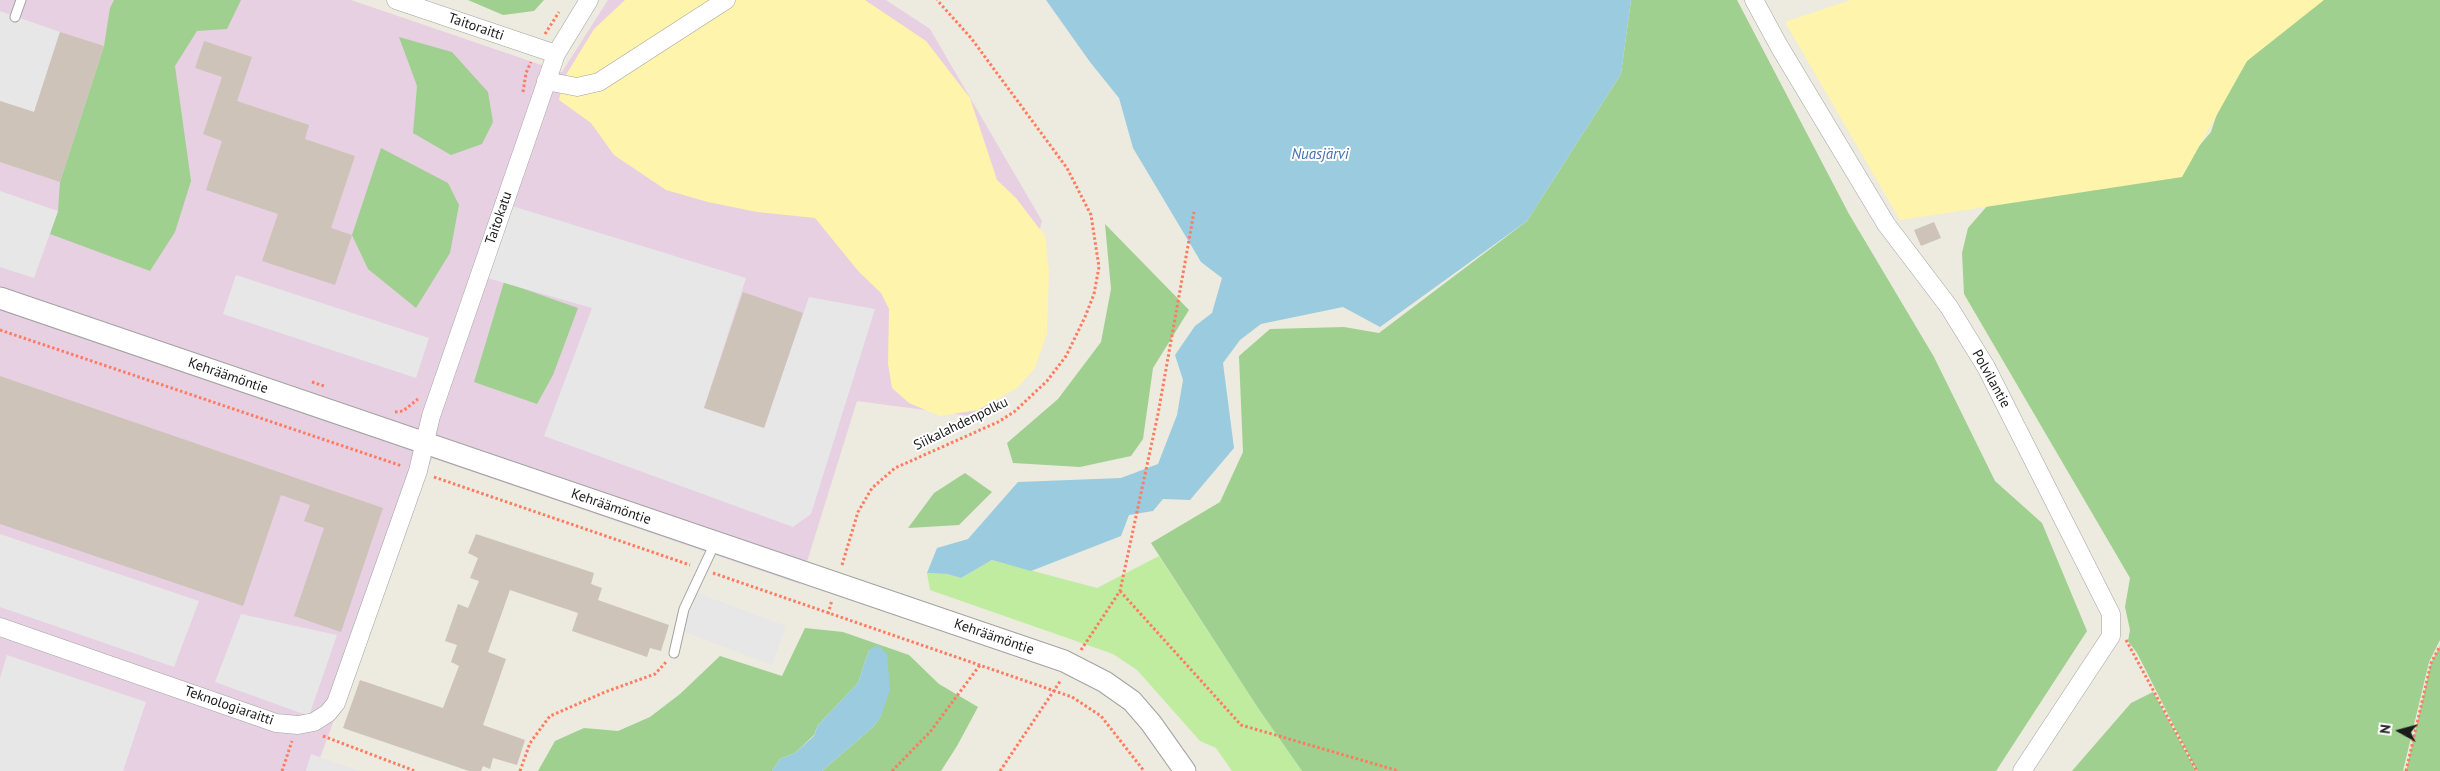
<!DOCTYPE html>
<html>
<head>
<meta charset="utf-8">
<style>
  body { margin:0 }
  #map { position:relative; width:2440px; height:771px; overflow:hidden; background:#edeadf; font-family:"PT Sans",sans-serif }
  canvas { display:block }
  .north { position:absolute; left:2375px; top:706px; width:50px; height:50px; -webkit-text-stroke:4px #fff; paint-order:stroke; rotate:277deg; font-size:14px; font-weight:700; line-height:20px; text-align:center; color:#1b1b1b }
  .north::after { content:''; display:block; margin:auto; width:18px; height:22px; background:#1b1b1b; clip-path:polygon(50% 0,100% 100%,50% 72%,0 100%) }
</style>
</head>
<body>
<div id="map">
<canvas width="2440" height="771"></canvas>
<div class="north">N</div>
</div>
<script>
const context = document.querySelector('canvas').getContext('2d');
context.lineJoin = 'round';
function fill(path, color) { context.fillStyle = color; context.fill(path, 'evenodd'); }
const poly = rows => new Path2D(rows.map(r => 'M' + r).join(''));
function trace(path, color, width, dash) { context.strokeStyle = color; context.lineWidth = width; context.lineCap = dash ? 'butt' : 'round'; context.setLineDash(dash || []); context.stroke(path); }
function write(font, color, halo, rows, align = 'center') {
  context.font = font + ' "PT Sans",sans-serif'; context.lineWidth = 4; context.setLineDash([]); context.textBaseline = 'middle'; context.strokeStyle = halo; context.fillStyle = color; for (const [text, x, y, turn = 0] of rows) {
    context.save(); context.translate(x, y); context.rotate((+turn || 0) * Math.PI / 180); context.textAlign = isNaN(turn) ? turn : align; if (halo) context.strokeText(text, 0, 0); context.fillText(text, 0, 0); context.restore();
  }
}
fill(poly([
  [0,0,351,0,562,72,608,0,886,0,930,29,1042,221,986,418,857,401,800,584,432,458,315,771,0,771]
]), '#e7d0e1');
fill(poly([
  [1159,556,1258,708,1302,771,1232,771,1216,748,1200,741,1137,670,1113,654,930,590,927,573,947,574,961,578,992,560,1097,588]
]), '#c0eca0');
fill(poly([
  [114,0,241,0,227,29,197,31,175,66,191,181,175,232,150,271,50,234,58,211,60,182,104,46,110,8],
  [468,0,544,0,534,11,503,15],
  [1631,0,1737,0,1849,214,1934,357,1995,481,2042,523,2087,631,1996,771,1302,771,1258,708,1151,543,1220,502,1243,452,1239,356,1270,329,1344,327,1379,333,1527,221,1621,74],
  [2314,0,2440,0,2440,640,2429,662,2403,771,2197,771,2137,653,2128,641,2130,630,2125,607,2130,578,1964,294,1962,253,1968,228,1988,205,2194,152,2211,132,2225,89,2257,48],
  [399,37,452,52,488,92,493,122,482,144,451,155,413,133,417,86],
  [381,148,448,183,459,205,450,253,416,308,368,269,352,235],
  [1105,224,1189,310,1153,368,1143,439,1131,456,1080,467,1013,463,1007,443,1058,399,1101,342,1111,289],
  [504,282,578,308,553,375,537,404,474,382],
  [965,473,992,492,959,525,908,528,934,493],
  [805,628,843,632,909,655,939,684,978,707,957,746,941,771,822,771,873,727,881,716,869,650,858,683,818,725,814,735,795,753,780,759,772,771,538,771,555,741,584,728,618,731,650,717,680,694,720,656,782,676],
  [2440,646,2440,771,2406,771,2431,663],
  [2153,692,2196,771,2072,771,2131,703]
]), '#9fd090');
fill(poly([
  [625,0,865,0,926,41,970,98,997,180,1016,198,1045,236,1049,270,1047,333,1035,368,1017,388,978,410,940,416,909,403,892,388,888,364,889,309,881,293,859,272,815,218,757,212,708,202,666,190,614,155,591,123,559,100,564,78,594,29],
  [1851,0,2324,0,2247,61,2182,177,1900,220,1785,22]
]), '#fff4ab');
fill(poly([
  [0,11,60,32,34,112,0,101],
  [0,191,58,211,34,278,0,267],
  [512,206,746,278,704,408,764,428,809,297,875,309,811,514,793,527,544,436,592,308,487,278],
  [236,275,429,338,416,378,223,314],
  [0,534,199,601,174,667,0,607],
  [697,593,786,626,772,665,682,631],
  [241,614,337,635,309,716,215,682],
  [7,655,146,702,123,771,0,771,0,678],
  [311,754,359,771,306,771]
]), '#e7e7e7');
fill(poly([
  [1046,0,1631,0,1621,74,1527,221,1380,327,1343,307,1261,324,1240,340,1223,363,1234,448,1190,500,1163,499,1153,511,1129,515,1121,536,1031,571,992,560,961,578,947,574,927,573,937,548,968,539,1018,482,1121,478,1158,464,1177,415,1183,380,1175,355,1195,326,1212,313,1222,278,1201,262,1133,148,1119,98,1090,62],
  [878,645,887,654,890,690,881,716,873,727,822,771,772,771,780,759,795,753,814,736,818,725,858,683,869,650]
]), '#9bcbdf');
fill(poly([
  [60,32,104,46,60,182,0,162,0,101,34,112],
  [204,41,252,57,237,101,309,125,305,139,355,156,331,228,352,235,335,285,262,261,278,214,206,190,222,141,203,134,222,77,195,68],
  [1934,222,1941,238,1921,246,1914,230],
  [743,292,803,313,764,428,704,408],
  [0,376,383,508,341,632,294,616,324,528,304,521,310,505,281,495,243,606,0,524],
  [476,534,594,573,591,584,602,588,598,600,669,625,661,651,650,648,647,657,572,631,578,613,510,590,488,652,506,659,483,725,525,740,517,765,493,758,490,769,483,766,481,771,469,771,343,728,360,680,443,708,459,666,451,662,457,645,445,641,458,604,468,608,479,581,470,578,478,558,468,553]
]), '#cdc3b8');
const service = poly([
  [15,17,21,0],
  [674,653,684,609,715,543]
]);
const minor = poly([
  [396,0,556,54],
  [1754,0,1779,46,1886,224,1949,307,1986,367,2111,614,2111,636,2022,771],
  [546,81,577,87,599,82,726,0],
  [0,627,276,723,298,725,314,722,328,713,336,703,418,471,431,416,556,54,589,0]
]);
const tertiary = poly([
  [0,298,1064,661,1105,682,1132,701,1151,723,1185,771]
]);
trace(service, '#a2a2a2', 11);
trace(minor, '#a2a2a2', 19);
trace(tertiary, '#a2a2a2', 23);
trace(poly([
  [545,34,559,12],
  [523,92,526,73,531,62],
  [0,330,402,466],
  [312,382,324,386],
  [395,412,403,411,418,399],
  [434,477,690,565],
  [842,565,858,512,872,488,895,468,998,422,1014,412,1047,381,1066,356,1085,317,1094,294,1099,267,1091,215,1067,168,971,38,937,0],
  [713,573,1072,697,1101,716,1144,771],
  [1120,591,1241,725,1399,771],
  [828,614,832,600],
  [2126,640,2197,771],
  [1081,650,1120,591,1158,414,1194,212],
  [323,736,415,771],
  [282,771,292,741],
  [520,771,530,743,550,716,605,692,655,674,667,661],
  [892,771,930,732,980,665],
  [1000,771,1061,680],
  [2406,771,2431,663,2440,646]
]), '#ff7a5e', 3, [2.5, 2.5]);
trace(service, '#fff', 9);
trace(minor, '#fff', 18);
trace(tertiary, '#fff', 21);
write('14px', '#1b1b1b', '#fff', [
  ["Taitoraitti",476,27,19],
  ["Taitokatu",499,218,-71],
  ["Kehräämöntie",228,376,19],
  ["Polvilantie",1991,379,61],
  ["Siikalahdenpolku",961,424,-26],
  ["Kehräämöntie",611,507,19],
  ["Kehräämöntie",994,637,19],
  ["Teknologiaraitti",229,706,19]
]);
write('italic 15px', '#4271af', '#fff', [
  ["Nuasjärvi",1320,155]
]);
</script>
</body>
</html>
